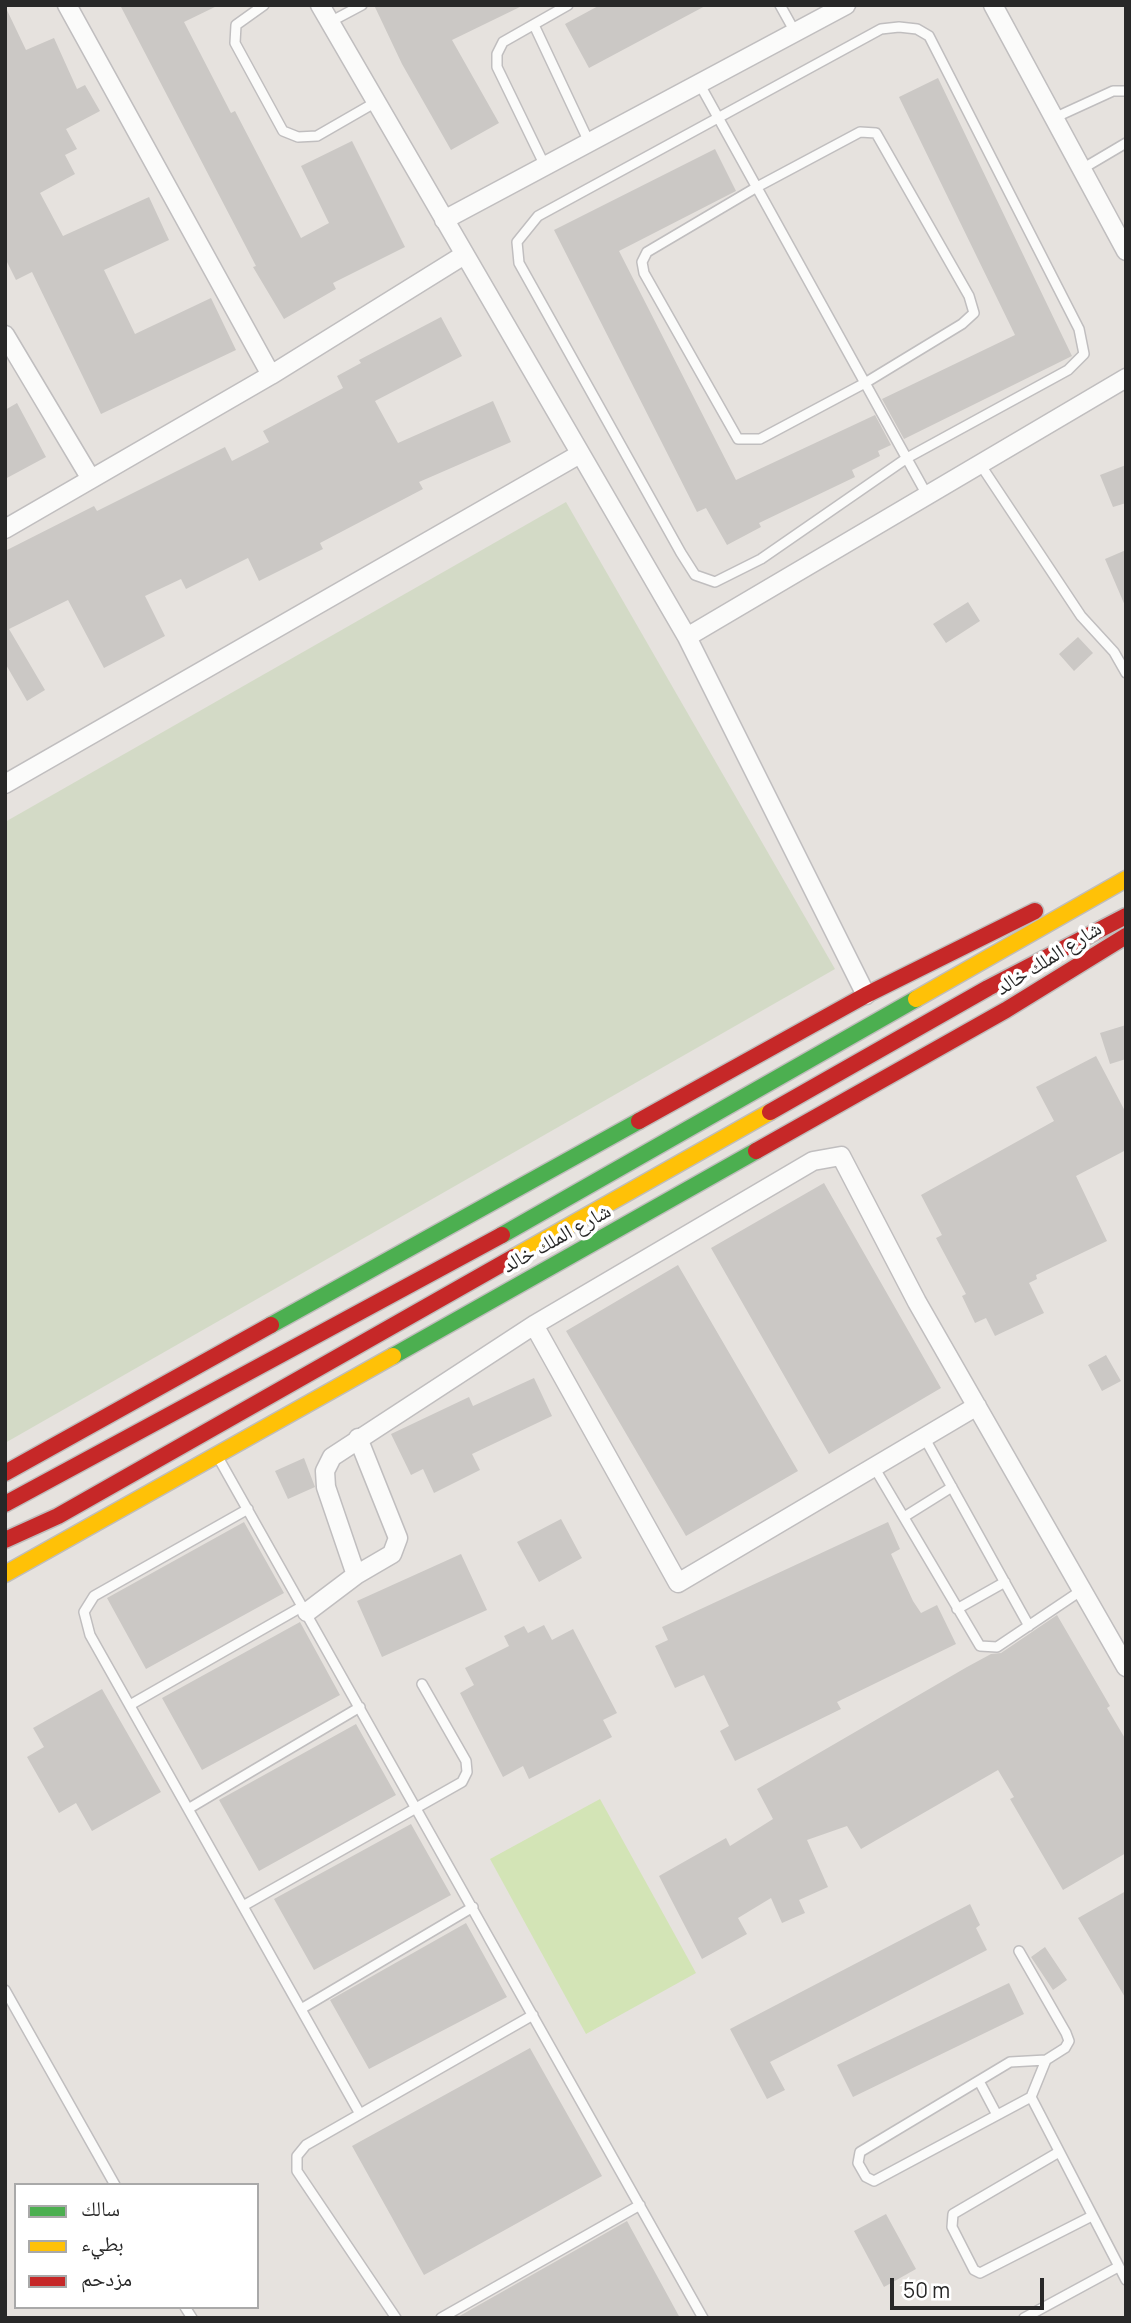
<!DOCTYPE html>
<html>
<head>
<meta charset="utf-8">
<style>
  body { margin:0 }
  #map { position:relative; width:1131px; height:2323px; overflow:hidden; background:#e6e2de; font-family:Manrope,"Noto Naskh Arabic",sans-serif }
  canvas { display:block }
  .frame { position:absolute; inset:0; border:7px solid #282828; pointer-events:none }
  .legend { position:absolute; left:14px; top:2183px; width:245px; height:126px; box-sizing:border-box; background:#fff; border:2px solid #a9a9a9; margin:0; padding:9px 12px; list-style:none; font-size:21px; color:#282828 }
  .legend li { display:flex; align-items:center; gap:14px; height:35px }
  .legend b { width:35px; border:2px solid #a9a9a9 }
  .scale { position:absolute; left:890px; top:2278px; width:154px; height:32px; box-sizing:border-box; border:4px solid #282828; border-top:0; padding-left:9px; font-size:21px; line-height:24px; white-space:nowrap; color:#282828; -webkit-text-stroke:5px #fff; paint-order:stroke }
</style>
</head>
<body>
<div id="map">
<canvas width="1131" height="2323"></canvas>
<div class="frame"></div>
<ul class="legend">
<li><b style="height:9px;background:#4caf50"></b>سالك</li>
<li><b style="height:9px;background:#ffc107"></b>بطيء</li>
<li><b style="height:9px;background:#c62828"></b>مزدحم</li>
</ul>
<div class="scale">50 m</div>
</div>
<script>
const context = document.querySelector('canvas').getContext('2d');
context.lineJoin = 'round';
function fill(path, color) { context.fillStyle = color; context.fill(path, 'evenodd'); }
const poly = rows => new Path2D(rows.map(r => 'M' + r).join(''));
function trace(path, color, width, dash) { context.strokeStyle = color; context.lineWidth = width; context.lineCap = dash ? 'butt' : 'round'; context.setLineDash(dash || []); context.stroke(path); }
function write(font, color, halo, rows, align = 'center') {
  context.font = font + ' Manrope,"Noto Naskh Arabic",sans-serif'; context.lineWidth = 7; context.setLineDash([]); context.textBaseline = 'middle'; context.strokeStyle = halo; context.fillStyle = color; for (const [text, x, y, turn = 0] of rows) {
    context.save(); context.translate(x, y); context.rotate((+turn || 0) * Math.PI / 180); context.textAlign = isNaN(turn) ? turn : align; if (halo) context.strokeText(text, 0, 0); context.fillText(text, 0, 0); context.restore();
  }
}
fill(poly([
  [566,502,835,969,5,1443,5,822]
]), '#d3dac6');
fill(poly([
  [600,1799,696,1973,586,2034,490,1859]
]), '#d3e4b6');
fill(poly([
  [120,5,219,5,184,22,231,113,235,111,301,238,329,223,301,166,352,141,405,247,333,283,336,289,284,319,253,267,256,266],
  [374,5,524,5,452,40,499,123,451,150,402,64],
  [600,5,707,5,589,68,565,24],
  [5,6,26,50,54,38,77,89,85,85,100,111,66,129,77,149,65,155,75,174,40,193,63,236,149,197,169,240,104,270,135,334,211,298,236,350,101,414,32,272,16,280,5,258],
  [938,78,1072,356,904,439,882,399,1015,335,899,97],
  [715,149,736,191,619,251,736,480,875,415,891,445,878,451,880,456,852,470,855,477,759,523,761,527,727,545,706,508,697,512,554,230],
  [441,317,462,356,375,401,398,443,493,401,511,442,419,482,423,489,320,543,323,549,259,581,248,558,186,589,181,579,145,596,165,636,104,668,68,600,9,629,45,690,27,701,5,663,5,551,94,506,97,511,225,447,232,461,269,442,263,431,343,388,337,376,361,363,359,360],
  [17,403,46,457,5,479,5,410],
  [1126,465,1126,503,1113,507,1100,475],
  [1126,550,1126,608,1105,559],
  [968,602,980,621,946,643,933,624],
  [1078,637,1093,653,1074,671,1059,654],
  [1126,1025,1126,1059,1110,1064,1100,1033],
  [1096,1056,1126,1113,1126,1150,1076,1176,1107,1241,1036,1275,1037,1279,1029,1283,1044,1313,995,1336,986,1318,975,1323,962,1296,966,1294,936,1238,942,1235,921,1195,1054,1121,1036,1087],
  [824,1183,941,1388,829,1454,711,1248],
  [678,1265,798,1471,686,1536,566,1331],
  [1106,1355,1121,1381,1102,1391,1088,1365],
  [534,1378,552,1416,472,1454,480,1470,434,1493,423,1469,411,1475,391,1434,469,1397,473,1406],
  [304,1458,315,1487,288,1499,275,1471],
  [561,1519,582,1558,539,1582,517,1542],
  [244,1522,284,1593,146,1669,107,1598],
  [888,1522,900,1549,891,1554,913,1601,921,1613,937,1605,956,1644,837,1702,841,1709,735,1761,720,1731,729,1726,704,1675,675,1688,655,1646,668,1640,662,1627],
  [461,1554,487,1610,382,1657,357,1601],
  [1057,1615,1110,1706,1107,1708,1126,1740,1126,1853,1063,1890,1010,1799,1014,1797,998,1770,861,1849,847,1826,807,1840,828,1887,799,1900,805,1913,782,1923,771,1898,738,1918,747,1934,702,1959,659,1876,726,1838,730,1846,773,1819,757,1789,967,1667,991,1654,1001,1653],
  [300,1622,340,1695,202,1770,162,1698],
  [544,1625,552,1640,573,1629,617,1713,603,1720,612,1737,529,1779,523,1766,503,1777,460,1693,474,1685,465,1668,509,1646,504,1636,524,1626,528,1633],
  [102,1689,161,1792,92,1831,76,1803,59,1813,27,1757,44,1747,33,1728],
  [356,1724,396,1795,259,1871,219,1800],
  [411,1824,451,1895,314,1970,274,1899],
  [1126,1891,1126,1999,1078,1918],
  [970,1904,980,1925,976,1928,987,1950,770,2062,785,2090,767,2099,730,2029],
  [466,1923,507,1997,369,2069,330,2000],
  [1045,1947,1067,1980,1053,1990,1031,1957],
  [1009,1983,1024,2014,853,2097,837,2065],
  [530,2048,602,2176,424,2275,352,2146],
  [886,2214,916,2269,884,2287,854,2231],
  [627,2221,680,2318,456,2318]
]), '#cbc8c5');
const lane = poly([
  [264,5,236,25,235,43,283,131,298,137,317,136,376,102],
  [780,5,795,32],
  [330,22,362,5],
  [534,25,589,142],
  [899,27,917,29,929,36,1079,329,1084,354,1068,370,907,458,761,559,715,582,695,575,681,553,519,263,517,242,538,216,881,29,899,27],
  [699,83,927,495],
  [1054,118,1113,91,1126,91],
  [860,132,876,133,969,296,974,313,962,324,865,383,760,439,738,439,644,273,642,262,647,252,757,187,860,132],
  [545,166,497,67,497,54,503,42,568,5],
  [1082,169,1126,143],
  [980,464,1081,616,1114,652,1126,673],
  [924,1437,1029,1626],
  [219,1459,703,2318],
  [874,1467,980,1646,997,1647,1082,1590],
  [248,1509,94,1596,84,1612,90,1635,360,2114],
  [904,1517,952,1487],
  [957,1609,1005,1582],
  [130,1705,303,1606],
  [188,1809,360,1707],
  [243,1906,462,1782,467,1772,466,1761,422,1684],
  [1019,1951,1066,2033,1069,2041,1065,2048,1046,2060,1010,2062,860,2152,858,2163,866,2177,874,2181,1031,2097,1046,2060],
  [5,1990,115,2185],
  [301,2009,473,1907],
  [979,2081,997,2115],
  [1031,2097,1126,2280],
  [1059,2152,953,2214,952,2227,974,2270,980,2273,1092,2216],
  [185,2307,192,2318],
  [396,2318,297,2171,297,2156,306,2145,533,2015],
  [441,2318,640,2205],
  [1024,2318,1118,2267]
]);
const street = poly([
  [67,5,271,375],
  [320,5,687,637,866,995],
  [993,5,1126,251],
  [444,220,846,5],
  [5,335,91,479],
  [5,529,271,375,464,255],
  [687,637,1126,378],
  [5,784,580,454],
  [534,1325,678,1583,977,1406],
  [356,1575,392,1554,398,1538,358,1438],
  [307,1612,356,1575,326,1487,325,1471,332,1457,534,1325,813,1161,841,1156,917,1302,1126,1667]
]);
const fast = poly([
  [502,1235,916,999],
  [271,1325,639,1121],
  [393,1356,756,1151]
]);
const slow = poly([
  [916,999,1126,879],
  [514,1257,770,1112],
  [5,1574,393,1356]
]);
const jam = poly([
  [770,1112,988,988,1126,916],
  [639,1121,866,995,1035,911],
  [756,1151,1006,1010,1126,936],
  [5,1473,271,1325],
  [5,1504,502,1235],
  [5,1540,58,1516,514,1257]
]);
trace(lane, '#c0bebf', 12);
trace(street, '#c0bebf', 21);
trace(fast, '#bfbdbc', 19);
trace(slow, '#bfbdbc', 19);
trace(jam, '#bfbdbc', 19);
trace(lane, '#fbfbfa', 9);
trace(street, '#fbfbfa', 18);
trace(fast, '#4caf50', 16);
trace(slow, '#ffc107', 16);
trace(jam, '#c62828', 16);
write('21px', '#282828', '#fff', [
  ["شارع الملك خالد",1049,959,-32],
  ["شارع الملك خالد",557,1239,-29]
]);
</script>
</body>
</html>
